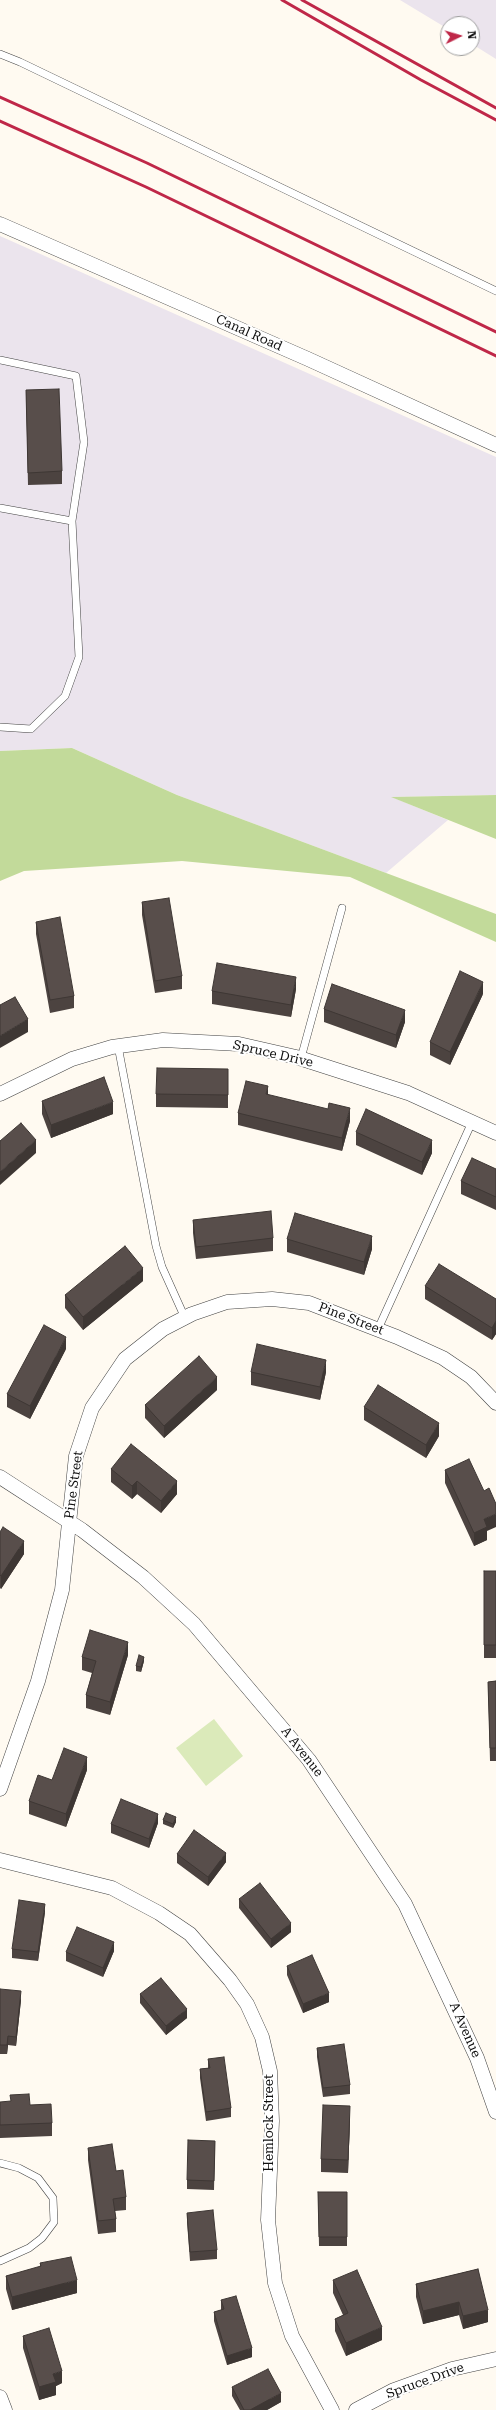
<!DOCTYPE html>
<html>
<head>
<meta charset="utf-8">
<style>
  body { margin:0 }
  #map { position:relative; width:496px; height:2410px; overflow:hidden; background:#fffaf1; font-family:"Roboto Serif",serif }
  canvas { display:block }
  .north { position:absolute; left:440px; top:16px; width:40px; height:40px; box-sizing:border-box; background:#fff; border:1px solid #9f9f9f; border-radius:50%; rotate:85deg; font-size:11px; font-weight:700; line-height:16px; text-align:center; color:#0f0f0f }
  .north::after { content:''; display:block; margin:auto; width:14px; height:18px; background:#bf2748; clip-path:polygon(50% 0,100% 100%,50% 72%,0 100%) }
</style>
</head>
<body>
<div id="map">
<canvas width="496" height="2410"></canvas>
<div class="north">N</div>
</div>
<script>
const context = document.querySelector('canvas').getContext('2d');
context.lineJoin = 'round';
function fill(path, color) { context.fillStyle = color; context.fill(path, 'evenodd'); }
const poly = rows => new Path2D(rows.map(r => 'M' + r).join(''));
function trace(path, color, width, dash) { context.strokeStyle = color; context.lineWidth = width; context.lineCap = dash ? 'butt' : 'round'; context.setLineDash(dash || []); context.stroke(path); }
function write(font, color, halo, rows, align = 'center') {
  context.font = font + ' "Roboto Serif",serif'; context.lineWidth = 4; context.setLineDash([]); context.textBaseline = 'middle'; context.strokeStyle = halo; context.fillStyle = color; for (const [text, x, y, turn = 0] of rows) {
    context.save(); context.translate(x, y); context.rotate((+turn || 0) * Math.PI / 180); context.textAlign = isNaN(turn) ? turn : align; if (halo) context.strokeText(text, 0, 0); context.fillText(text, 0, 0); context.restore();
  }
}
fill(poly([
  [400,0,496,0,496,59,472,44,472,24,448,24,448,29],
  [0,236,496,457,496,795,392,797,448,820,386,873,177,795,72,748,0,751]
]), '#ebe4ed');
fill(poly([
  [214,1719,243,1756,206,1786,176,1748]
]), '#dbeaba');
fill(poly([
  [72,748,177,795,496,914,496,942,350,877,182,861,24,871,0,881,0,751],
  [496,795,496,839,391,797]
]), '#c2da9a');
const lane = poly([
  [0,54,20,62,496,291],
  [0,360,76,376,84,442,72,521],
  [0,508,72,521,79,657,65,696,31,729,0,727],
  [118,1046,156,1246,162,1267,185,1318],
  [301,1058,342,908],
  [378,1329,472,1122],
  [0,2163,19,2168,38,2178,53,2198,54,2222,42,2238,29,2248,0,2261]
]);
const street = poly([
  [0,224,308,359,496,445],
  [0,1094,72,1059,112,1047,163,1040,239,1044,296,1057,408,1093,496,1133],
  [0,1477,82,1530,143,1577,194,1624,309,1760,405,1904,477,2058,496,2112],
  [0,1789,38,1681,62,1590,76,1456,92,1408,125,1359,163,1329,192,1314,227,1302,272,1299,309,1303,397,1337,443,1358,471,1377,496,1403],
  [0,1860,112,1888,159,1913,190,1934,230,1980,247,2004,262,2037,270,2071,272,2121,268,2220,275,2283,292,2336,332,2410],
  [0,2397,5,2410],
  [356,2410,394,2390,452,2369,496,2359]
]);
trace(lane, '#424242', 8);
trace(street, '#424242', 15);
trace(lane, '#fff', 7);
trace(street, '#fff', 14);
trace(poly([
  [282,0,421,80,496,120],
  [302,0,496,108],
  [0,97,147,163,496,332],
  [0,121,146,187,496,356]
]), '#bf2748', 3);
fill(poly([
  [26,390,62,471,62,484,28,485],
  [142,902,182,976,182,989,155,993,142,915],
  [36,922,74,996,74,1008,50,1013,36,934],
  [296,989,291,1017,212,1004,212,991],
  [483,994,450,1065,430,1055,430,1042],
  [324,1009,405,1022,396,1048,324,1022],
  [228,1082,228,1108,156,1107,156,1094],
  [268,1095,350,1121,342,1151,238,1125,238,1113],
  [42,1101,113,1114,51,1138,42,1114],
  [356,1132,432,1153,422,1175,356,1145],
  [496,1169,496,1210,461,1194,461,1181],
  [193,1220,273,1238,273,1251,196,1259,193,1233],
  [287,1239,372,1249,364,1275,287,1252],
  [143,1281,83,1330,65,1308,65,1295],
  [425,1286,496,1299,496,1334,492,1340,425,1299],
  [66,1349,30,1419,7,1407,7,1394],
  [251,1372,326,1372,320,1400,251,1385],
  [217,1390,164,1438,145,1418,145,1405],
  [364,1407,439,1436,426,1458,364,1420],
  [111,1469,177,1494,161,1513,137,1494,132,1499,111,1482],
  [445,1470,487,1531,487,1540,474,1546,445,1483],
  [0,1532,24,1554,1,1589,0,1588],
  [484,1571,496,1571,496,1658,484,1658],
  [128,1655,110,1715,86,1708,86,1695,92,1673,82,1670,82,1657],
  [144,1661,141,1672,136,1671,136,1666],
  [496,1681,496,1761,490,1761,488,1682],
  [87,1770,66,1827,29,1814,29,1801,52,1780],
  [163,1820,176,1822,173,1828,163,1824],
  [158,1823,149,1848,111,1833,111,1824],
  [177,1854,226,1862,208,1886,177,1863],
  [239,1899,291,1932,271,1948,239,1908],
  [45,1912,38,1961,12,1958,12,1949],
  [114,1951,103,1977,66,1961,66,1952],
  [287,1966,329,2002,303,2013,287,1975],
  [0,1989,21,2000,16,2046,8,2045,7,2054,0,2054],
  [140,1994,187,2018,166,2035,140,2003],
  [317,2048,350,2085,350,2094,323,2097,317,2057],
  [208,2059,231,2108,231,2117,206,2121,200,2078,200,2069,208,2068],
  [0,2102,30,2105,52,2123,52,2136,0,2138],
  [350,2119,348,2173,321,2172,321,2159],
  [215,2141,214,2190,187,2189,187,2180],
  [88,2148,116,2171,126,2197,126,2210,115,2211,116,2219,116,2232,98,2234,88,2160],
  [318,2192,347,2237,347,2246,319,2246],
  [187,2213,217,2250,217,2259,190,2261,187,2222],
  [40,2263,77,2293,12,2310,6,2289,6,2276,40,2267],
  [478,2269,488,2322,463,2329,459,2315,423,2324,416,2297,416,2284],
  [333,2280,382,2340,346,2356,335,2331,335,2319,343,2315,333,2293],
  [221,2300,252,2357,227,2365,214,2321,214,2312,221,2310],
  [23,2336,62,2383,56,2386,56,2395,39,2400,23,2348],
  [232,2387,281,2402,267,2410,240,2410,232,2396]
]), '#4c4340');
fill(poly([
  [296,977,296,989,291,1017,291,1005],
  [483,982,483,994,450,1065,450,1052],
  [405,1010,405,1022,396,1048,396,1035],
  [28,1019,28,1032,0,1048,0,1036],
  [268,1086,268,1099,266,1094],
  [113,1102,113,1114,51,1138,51,1125],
  [350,1108,350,1121,342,1151,342,1138],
  [36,1140,36,1153,0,1185,0,1172],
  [432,1140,432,1153,422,1175,422,1162],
  [372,1236,372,1249,364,1275,364,1262],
  [143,1268,143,1281,83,1330,83,1317],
  [496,1321,496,1334,492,1340,492,1328],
  [66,1337,66,1349,30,1419,30,1406],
  [326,1360,326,1372,320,1400,320,1387],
  [217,1377,217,1390,164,1438,164,1426],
  [439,1423,439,1436,426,1458,426,1445],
  [137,1481,137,1494,132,1499,132,1486],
  [177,1481,177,1494,161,1513,161,1501],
  [496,1514,496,1527,487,1531,487,1540,474,1546,474,1533,484,1519],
  [24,1541,24,1554,1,1589,1,1576],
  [128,1642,128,1655,110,1715,110,1702],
  [144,1657,144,1661,141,1672,141,1667],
  [87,1757,87,1770,66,1827,66,1814],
  [158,1814,158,1823,149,1848,149,1839],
  [176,1817,176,1822,173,1828,173,1824],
  [226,1853,226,1862,208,1886,208,1877],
  [45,1904,45,1912,38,1961,38,1952],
  [291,1923,291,1932,271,1948,271,1939],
  [114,1942,114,1951,103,1977,103,1968],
  [21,1991,21,2000,16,2046,16,2037],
  [329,1993,329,2002,303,2013,303,2004],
  [187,2009,187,2018,166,2035,166,2026],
  [8,2036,8,2045,7,2054,7,2045],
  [350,2106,350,2119,348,2173,348,2160],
  [77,2280,77,2293,12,2310,12,2297],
  [459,2302,459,2315,423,2324,423,2311],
  [488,2310,488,2322,463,2329,463,2316],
  [382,2327,382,2340,346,2356,346,2343],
  [252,2348,252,2357,227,2365,227,2356],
  [62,2371,62,2383,56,2386,56,2395,39,2400,39,2387,53,2374],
  [281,2393,281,2402,267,2410,250,2410]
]), '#3e3734');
const building = poly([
  [59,389,62,471,28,473,26,390,59,389],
  [169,898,182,976,155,981,142,902,169,898],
  [60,917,74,996,50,1000,36,922,60,917],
  [217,963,296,977,291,1005,212,991,217,963],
  [460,971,483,982,450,1052,430,1042,460,971],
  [332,984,405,1010,396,1035,324,1009,332,984],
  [15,997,28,1019,0,1036,0,1005,15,997],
  [157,1068,228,1069,228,1095,156,1094,157,1068],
  [104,1077,113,1102,51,1125,42,1101,104,1077],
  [246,1081,268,1086,266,1094,328,1109,329,1103,350,1108,342,1138,238,1113,246,1081],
  [366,1109,432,1140,422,1162,356,1132,366,1109],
  [21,1123,36,1140,0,1172,0,1141,21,1123],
  [472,1158,496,1169,496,1197,461,1181,472,1158],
  [271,1211,273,1238,196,1247,193,1220,271,1211],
  [295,1213,372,1236,364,1262,287,1239,295,1213],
  [125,1246,143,1268,83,1317,65,1295,125,1246],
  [439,1264,496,1299,496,1321,492,1328,425,1286,439,1264],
  [44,1325,66,1337,30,1406,7,1394,44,1325],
  [257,1344,326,1360,320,1387,251,1372,257,1344],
  [199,1356,217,1377,164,1426,145,1405,199,1356],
  [378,1385,439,1423,426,1445,364,1407,378,1385],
  [131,1444,177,1481,161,1501,137,1481,132,1486,111,1469,131,1444],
  [469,1459,484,1491,489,1488,496,1504,496,1514,484,1519,487,1527,474,1533,445,1470,469,1459],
  [3,1527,24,1541,1,1576,0,1575,0,1532,3,1527],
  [484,1571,496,1571,496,1645,484,1645,484,1571],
  [90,1630,128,1642,110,1702,86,1695,96,1661,82,1657,90,1630],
  [139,1655,144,1657,141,1667,136,1666,139,1655],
  [496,1681,496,1748,490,1748,488,1682,496,1681],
  [64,1748,87,1757,66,1814,29,1801,38,1775,52,1780,64,1748],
  [121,1799,158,1814,149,1839,111,1824,121,1799],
  [166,1813,176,1817,173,1824,163,1820,166,1813],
  [194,1830,226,1853,208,1877,177,1854,194,1830],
  [260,1883,291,1923,271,1939,239,1899,260,1883],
  [19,1900,45,1904,38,1952,12,1949,19,1900],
  [77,1927,114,1942,103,1968,66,1952,77,1927],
  [312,1955,329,1993,303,2004,287,1966,312,1955],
  [161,1978,187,2009,166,2026,140,1994,161,1978],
  [0,1989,21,1991,16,2037,8,2036,7,2045,0,2045,0,1989],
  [344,2044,350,2085,323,2088,317,2048,344,2044],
  [224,2057,231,2108,206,2112,200,2069,210,2068,208,2059,224,2057],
  [29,2094,30,2105,51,2104,52,2123,0,2125,0,2102,11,2101,10,2095,29,2094],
  [323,2105,350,2106,348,2160,321,2159,323,2105],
  [188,2140,215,2141,214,2181,187,2180,188,2140],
  [112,2144,116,2171,123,2170,126,2197,113,2199,116,2219,98,2221,88,2148,112,2144],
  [318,2192,347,2192,347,2237,319,2237,318,2192],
  [213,2210,217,2250,190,2252,187,2213,213,2210],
  [71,2257,77,2280,12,2297,6,2276,41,2266,40,2263,71,2257],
  [478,2269,488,2310,463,2316,459,2302,423,2311,416,2284,478,2269],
  [357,2270,382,2327,346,2343,335,2319,348,2313,333,2280,357,2270],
  [236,2296,252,2348,227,2356,214,2312,224,2309,221,2300,236,2296],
  [49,2328,62,2371,53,2374,56,2382,39,2387,23,2336,49,2328],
  [268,2369,281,2393,250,2410,244,2410,232,2387,268,2369]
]);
fill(building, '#584e4b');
trace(building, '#3e3734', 1);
write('13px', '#0f0f0f', '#fff', [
  ["Canal Road",249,333,24],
  ["Spruce Drive",273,1054,13],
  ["Pine Street",351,1319,21],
  ["Pine Street",74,1485,-82],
  ["A Avenue",302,1752,52],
  ["A Avenue",465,2030,66],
  ["Hemlock Street",269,2123,-90],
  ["Spruce Drive",425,2381,-20]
]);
</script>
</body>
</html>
